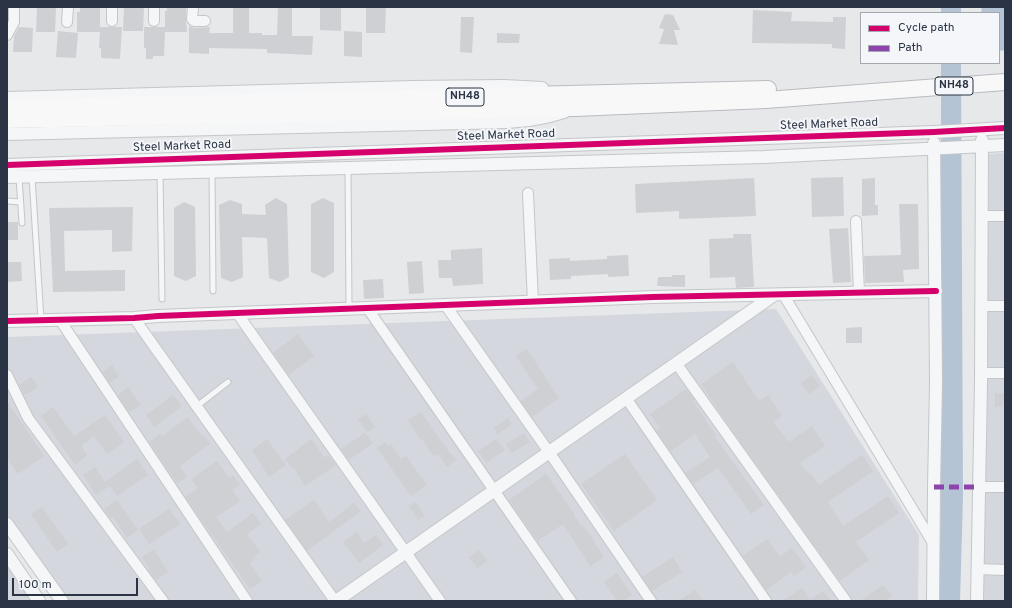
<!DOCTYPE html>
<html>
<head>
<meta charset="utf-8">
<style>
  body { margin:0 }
  #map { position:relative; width:1012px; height:608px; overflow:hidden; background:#e6e8ea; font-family:Overpass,sans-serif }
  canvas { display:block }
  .frame { position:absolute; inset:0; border:8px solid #2b3445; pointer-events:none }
  .legend { position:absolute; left:860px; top:12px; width:140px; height:52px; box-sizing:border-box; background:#f4f6f9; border:1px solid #a4a8b1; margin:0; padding:5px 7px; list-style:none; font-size:12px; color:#2b3445 }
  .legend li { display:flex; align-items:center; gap:8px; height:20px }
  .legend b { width:20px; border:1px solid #a4a8b1 }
  .scale { position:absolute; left:12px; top:578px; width:126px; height:18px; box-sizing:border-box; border:2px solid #2b3445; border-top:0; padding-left:5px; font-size:12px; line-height:14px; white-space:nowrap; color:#2b3445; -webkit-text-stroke:3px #f4f6f9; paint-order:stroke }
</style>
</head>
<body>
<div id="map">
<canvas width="1012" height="608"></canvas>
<div class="frame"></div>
<ul class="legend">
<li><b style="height:5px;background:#d6006c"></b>Cycle path</li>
<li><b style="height:5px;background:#8e44ad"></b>Path</li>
</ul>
<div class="scale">100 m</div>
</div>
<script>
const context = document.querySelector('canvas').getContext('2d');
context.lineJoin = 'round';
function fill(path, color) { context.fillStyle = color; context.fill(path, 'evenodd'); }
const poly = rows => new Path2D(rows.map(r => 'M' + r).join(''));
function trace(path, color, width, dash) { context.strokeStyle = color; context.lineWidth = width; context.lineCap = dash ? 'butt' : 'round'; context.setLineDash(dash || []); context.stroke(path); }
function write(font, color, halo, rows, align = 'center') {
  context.font = font + ' Overpass,sans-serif'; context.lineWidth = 4; context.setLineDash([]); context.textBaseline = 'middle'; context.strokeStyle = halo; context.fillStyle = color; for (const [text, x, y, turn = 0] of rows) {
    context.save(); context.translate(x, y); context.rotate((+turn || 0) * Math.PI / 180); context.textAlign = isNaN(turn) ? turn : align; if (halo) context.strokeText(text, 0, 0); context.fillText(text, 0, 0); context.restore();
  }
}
fill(poly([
  [1005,153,1005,601,983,601,989,154],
  [776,309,919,535,918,601,69,601,7,514,7,337],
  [7,561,35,601,7,601]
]), '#d4d7dd');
fill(poly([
  [941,7,961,7,961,13,941,13],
  [982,7,1005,7,1005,50,999,51,999,13,981,13],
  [941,63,961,63,963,497,960,601,939,601,941,499]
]), '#b4c4d5');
fill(poly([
  [37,7,56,7,55,32,36,32],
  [80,7,100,7,100,27,122,27,120,59,101,58,101,48,99,48,100,32,77,32,77,12,80,12],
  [124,7,144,7,143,31,123,31],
  [167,7,186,7,186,18,187,32,165,32,164,56,153,56,153,59,146,59,146,48,144,48,144,27,165,27,165,11,167,11],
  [233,7,249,7,249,33,262,33,262,35,277,35,278,7,292,7,292,36,313,36,312,55,267,53,267,49,209,48,209,54,189,53,189,26,194,28,210,27,209,33,233,33],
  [320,7,341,7,341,31,320,30],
  [366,7,386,7,385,33,366,33],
  [753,10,792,12,791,21,833,22,833,17,846,17,845,49,832,48,832,44,752,43],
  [665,14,673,15,680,30,674,30,678,45,659,44,664,29,659,28],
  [461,17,474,17,472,53,460,52],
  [19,27,33,28,32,52,13,52,14,36],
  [58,31,78,33,76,58,56,57],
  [344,31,362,32,362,57,344,56],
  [497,33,520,34,519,43,497,43],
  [843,177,844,216,812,217,811,178],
  [754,178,756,216,679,219,679,211,636,213,635,184],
  [875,178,875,205,878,205,878,215,862,216,862,179],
  [276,198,287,204,289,277,280,282,269,278,267,238,242,237,243,277,232,282,221,278,219,205,230,200,242,204,242,214,266,215,265,205],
  [323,198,334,203,334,272,324,278,311,272,311,204],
  [184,202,195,207,196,276,186,281,174,276,174,208],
  [899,204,918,204,919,269,903,270,904,282,865,283,864,256,901,255],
  [133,207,132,251,112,252,112,230,64,231,65,271,125,270,125,291,53,292,49,208],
  [7,222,18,222,18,240,7,240],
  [848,228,851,282,833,283,829,229],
  [733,234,751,234,754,287,736,288,735,277,710,278,709,239,734,238],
  [482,248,483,284,453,286,452,278,439,278,438,260,451,260,451,250],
  [628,255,629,276,608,277,608,274,571,276,571,279,550,280,549,259,570,258,570,261,607,259,607,256],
  [422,261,424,293,409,294,407,262],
  [7,262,21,262,22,281,7,282],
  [672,275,685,275,685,287,657,286,658,277,672,277],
  [383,279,384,298,364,299,363,280],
  [862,327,862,343,846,343,846,328],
  [298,334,314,356,289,375,273,353],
  [527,349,559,398,532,417,521,401,538,389,516,356],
  [733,362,759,401,768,395,782,416,773,422,789,442,812,426,825,446,800,463,808,474,810,473,819,485,862,455,873,471,828,502,843,526,888,496,899,513,856,542,869,560,840,581,743,446,701,384],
  [112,365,119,376,110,383,102,372],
  [812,375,820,386,809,394,801,383],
  [31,377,38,387,25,395,19,385],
  [128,387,141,405,129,412,118,395],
  [686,389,695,400,693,401,716,436,715,437,764,505,751,514,718,468,693,484,685,473,710,457,695,434,671,451,656,431,660,428,650,414],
  [995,393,1004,393,1003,407,995,407],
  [173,395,182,406,154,427,146,415],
  [7,401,44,456,18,474,7,458],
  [53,407,74,436,105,415,124,442,107,454,94,436,81,446,87,455,75,465,41,416],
  [421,412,451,455,452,454,456,460,447,467,438,454,434,457,422,439,420,440,408,420],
  [366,414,375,427,367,432,358,419],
  [188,417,202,437,204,436,210,444,180,466,187,477,177,483,149,442,160,434,162,436],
  [508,418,512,424,498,434,494,428],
  [365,433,373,443,349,460,341,449],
  [524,433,530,442,511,453,506,444],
  [267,439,286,465,269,477,252,450],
  [311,439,325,458,328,455,329,457,330,457,336,465,305,486,294,468,293,469,285,459],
  [496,439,505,450,486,463,478,451],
  [386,442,388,446,391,444,401,459,406,456,427,485,411,496,377,448],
  [625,454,657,500,614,531,581,484],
  [137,459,148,475,117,496,110,486,96,495,83,475,95,467,105,482],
  [217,461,229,478,233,475,240,485,232,490,240,501,216,517,227,532,253,513,261,524,247,534,260,552,254,556,256,558,249,563,262,581,250,589,185,497,198,488,191,479],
  [546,474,575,515,574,516,582,527,584,526,604,557,590,566,563,524,538,541,509,500],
  [117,500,138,530,127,538,113,517,110,518,104,509],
  [314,500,329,522,354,503,361,511,307,551,285,520],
  [416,502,425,516,418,520,409,506],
  [42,507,68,544,57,552,31,514],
  [169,509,180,524,149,544,139,529],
  [357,532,364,543,376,535,383,545,359,563,343,542],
  [767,539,780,557,792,548,806,567,794,576,791,572,766,590,743,556],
  [154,549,168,572,156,580,148,570,150,569,142,557],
  [479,550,487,561,477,568,469,557],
  [673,557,682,572,652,591,642,577],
  [617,573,632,595,623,601,617,601,604,582],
  [883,585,892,596,885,601,860,601],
  [802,588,810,600,823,591,831,601,782,601],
  [695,590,703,601,678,601]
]), '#ced0d3');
const service = poly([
  [348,169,349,309],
  [212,172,213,291],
  [160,173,162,299],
  [19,177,22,223],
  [32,177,41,320],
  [7,201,20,202],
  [197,406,228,382]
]);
const minor = poly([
  [193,7,192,19,194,21,205,21],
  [112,21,112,7],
  [154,21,154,7],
  [67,22,68,7],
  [7,35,14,22,14,7],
  [528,193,533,302],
  [981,216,1005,216],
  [856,221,859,293],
  [783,294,933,543],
  [446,306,549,452,651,601],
  [981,306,1005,306],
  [368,309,571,601],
  [237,313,440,601],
  [134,318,335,601],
  [60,320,247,601],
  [676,363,846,601],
  [981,373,1005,373],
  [7,375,28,418,163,601],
  [626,398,766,601],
  [979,487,1005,487],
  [977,569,1005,570]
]);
const tertiary = poly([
  [7,98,413,87,504,86,542,88],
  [7,134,507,122,529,120,550,116,564,112],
  [7,165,934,132,1005,128],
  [7,177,764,157,1005,145],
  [7,321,134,318,158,316,653,297,936,291],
  [7,524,62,601],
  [7,554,39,601],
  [336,601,774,295],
  [933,601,934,487,936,383,934,143],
  [977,601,981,383,982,140]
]);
const trunk = poly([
  [7,108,768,89],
  [7,120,575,108,766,100,1005,82]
]);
trace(service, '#c4c6c8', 7);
trace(minor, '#c4c6c8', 12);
trace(tertiary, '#c4c6c8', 14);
trace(trunk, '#b8bbbf', 18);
trace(service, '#f5f6f7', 5);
trace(minor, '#f5f6f7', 10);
trace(tertiary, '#f5f6f7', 12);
trace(trunk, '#f8f8f8', 16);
trace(poly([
  [934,487,979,487]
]), '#8e44ad', 5, [10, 5]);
trace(poly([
  [7,165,934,132,1005,128],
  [7,321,134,318,158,316,653,297,936,291]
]), '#d6006c', 6);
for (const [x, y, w] of [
  [954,86,38],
  [465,97,38]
]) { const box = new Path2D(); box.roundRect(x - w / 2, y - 9, w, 18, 3); context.fillStyle = '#f4f6f9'; context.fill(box); trace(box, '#2b3445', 1); }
write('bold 11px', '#2b3445', null, [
  ["NH48",954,86],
  ["NH48",465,97]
]);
write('12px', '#2b3445', '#f4f6f9', [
  ["Steel Market Road",829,125,-2],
  ["Steel Market Road",506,136,-2],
  ["Steel Market Road",182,147,-2]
]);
</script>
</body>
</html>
